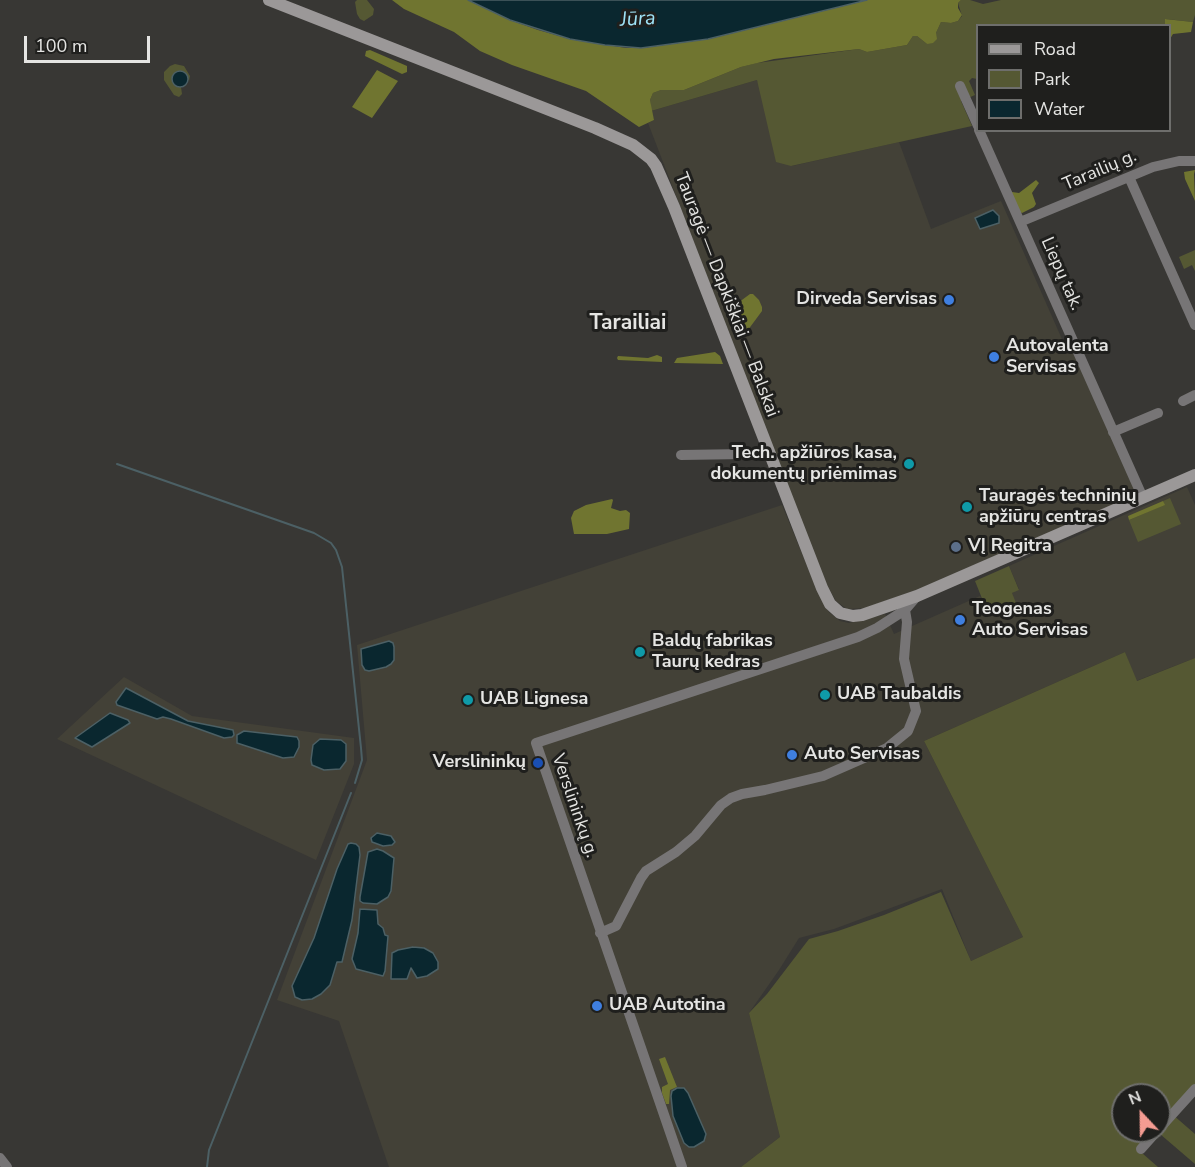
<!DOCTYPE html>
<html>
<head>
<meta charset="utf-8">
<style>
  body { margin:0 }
  #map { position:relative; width:1195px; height:1167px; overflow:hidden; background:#383734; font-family:"Nunito Sans",sans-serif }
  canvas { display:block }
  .legend { position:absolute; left:976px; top:24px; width:195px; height:108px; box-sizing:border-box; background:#1f1f1d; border:2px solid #6e6e6c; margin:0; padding:8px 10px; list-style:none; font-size:18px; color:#e5e5e3 }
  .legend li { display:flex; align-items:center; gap:12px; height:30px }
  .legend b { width:30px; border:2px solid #6e6e6c }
  .north { position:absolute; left:1111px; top:1083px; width:60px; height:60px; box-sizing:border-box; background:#1f1f1d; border:2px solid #6e6e6c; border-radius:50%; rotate:338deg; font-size:16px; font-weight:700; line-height:24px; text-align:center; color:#e5e5e3 }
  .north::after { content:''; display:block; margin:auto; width:21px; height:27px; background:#f59c92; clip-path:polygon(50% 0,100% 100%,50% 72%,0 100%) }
  .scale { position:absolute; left:24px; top:36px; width:126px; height:27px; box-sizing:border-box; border:3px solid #e5e5e3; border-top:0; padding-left:8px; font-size:18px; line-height:21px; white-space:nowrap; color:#e5e5e3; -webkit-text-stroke:4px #1f1f1d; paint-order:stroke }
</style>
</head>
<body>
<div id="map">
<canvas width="1195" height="1167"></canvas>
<ul class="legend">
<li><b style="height:8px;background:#9b9898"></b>Road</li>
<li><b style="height:16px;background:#555833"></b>Park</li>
<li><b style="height:16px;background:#0a272f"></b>Water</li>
</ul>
<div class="north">N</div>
<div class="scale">100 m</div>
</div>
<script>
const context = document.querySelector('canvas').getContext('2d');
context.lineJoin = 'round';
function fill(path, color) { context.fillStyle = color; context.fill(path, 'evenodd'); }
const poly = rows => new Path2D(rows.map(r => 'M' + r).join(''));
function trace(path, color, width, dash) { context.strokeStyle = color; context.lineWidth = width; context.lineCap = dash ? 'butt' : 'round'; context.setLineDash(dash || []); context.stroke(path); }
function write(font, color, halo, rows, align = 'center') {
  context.font = font + ' "Nunito Sans",sans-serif'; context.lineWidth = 6; context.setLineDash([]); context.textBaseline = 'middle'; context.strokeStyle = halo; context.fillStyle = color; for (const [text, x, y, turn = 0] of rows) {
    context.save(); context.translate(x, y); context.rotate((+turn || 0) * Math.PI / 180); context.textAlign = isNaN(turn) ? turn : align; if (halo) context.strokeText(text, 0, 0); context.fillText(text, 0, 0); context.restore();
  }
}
fill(poly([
  [757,80,792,166,899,142,931,229,1001,201,1065,346,1075,345,1141,493,916,590,866,608,847,609,836,601,824,580,648,123,654,120,651,111],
  [1187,487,1195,505,1195,658,1136,681,1125,652,924,741,1023,937,971,961,942,889,834,929,799,938,779,970,749,1013,780,1137,741,1167,389,1167,339,1021,277,1000,367,760,357,645,782,505,817,590,829,612,840,621,849,623,885,614,894,634,980,596,985,606,1000,604,1013,609,1012,593,1019,589,1009,566],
  [124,677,192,716,354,738,354,764,316,860,57,739]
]), '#434137');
fill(poly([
  [357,0,367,0,374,9,373,15,364,21,360,19,357,14,355,2],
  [961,0,970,0,983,4,1001,0,1195,0,1195,15,1193,22,1166,19,1165,25,978,26,977,79,972,78,969,81,975,95,961,101,972,126,791,166,776,162,757,80,651,111,650,100,653,93,661,90,684,90,741,67,757,63,859,49,867,52,907,45,913,36,917,36,927,44,936,33,941,22,951,23,958,21,962,16,958,3],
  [175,64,184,66,190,76,189,81,186,75,176,86,181,87,182,94,179,97,174,95,164,80,164,72,170,66],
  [1195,250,1195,271,1192,265,1184,269,1179,257],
  [1170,498,1181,524,1138,542,1129,520,1164,505,1163,501],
  [1009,566,1019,590,1012,593,1018,608,1013,609,1000,604,985,606,975,581],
  [1125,652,1137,681,1195,658,1195,1089,1172,1114,1195,1134,1195,1164,1160,1134,1142,1153,1158,1167,741,1167,780,1137,749,1013,767,994,809,939,838,931,884,915,941,892,971,961,1023,937,924,741],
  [1123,1095,1159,1095,1159,1131,1123,1131]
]), '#555833');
fill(poly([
  [392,0,468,0,510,20,538,30,570,39,626,48,641,48,708,39,867,0,961,0,958,3,958,8,962,15,958,21,951,23,941,22,936,33,937,39,933,43,927,44,917,36,913,36,907,45,867,52,859,49,774,59,741,67,684,90,661,90,653,93,650,100,654,120,639,127,586,91,512,65,480,51,454,32,404,9],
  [1165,19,1193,22,1191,32,1173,34,1170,39,1170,26,1165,25],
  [370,50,407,66,407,72,402,74,365,56,366,51],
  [377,70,398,81,372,118,352,107],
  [1195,170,1194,174,1195,201,1185,179,1184,172],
  [1036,180,1039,183,1032,193,1036,204,1034,207,1022,213,1018,211,1008,185,1012,192,1019,193],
  [750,294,753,294,759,300,762,307,762,311,745,334,738,339,727,311],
  [715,352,720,356,723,364,674,363,677,358],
  [657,355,662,357,662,362,618,360,617,358,618,356,648,358],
  [612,499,613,500,611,508,620,511,626,510,630,513,629,529,607,534,574,534,571,518,574,511,586,505],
  [1163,501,1165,505,1129,520,1128,516],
  [665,1057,677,1087,670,1090,669,1104,666,1104,662,1093,662,1087,668,1084,659,1059]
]), '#707530');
const water = poly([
  [468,0,867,0,708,39,641,48,605,45,570,39,510,20,468,0],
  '172 79a8 8 0 1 1 16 0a8 8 0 1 1-16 0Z',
  [993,210,999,216,999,223,980,229,975,218,993,210],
  [389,641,393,643,394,647,394,660,391,664,386,667,369,671,365,670,362,665,361,649,389,641],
  [126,688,188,721,233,730,234,735,232,737,224,738,171,719,163,717,157,719,117,705,116,702,126,688],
  [110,713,128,720,130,723,92,747,75,738,110,713],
  [244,731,297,737,299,741,299,747,294,757,283,758,237,743,237,735,244,731],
  [320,739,341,740,346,744,346,761,340,769,324,770,312,765,311,760,313,745,320,739],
  [377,833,391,836,395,842,392,845,383,846,372,842,371,838,377,833],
  [351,843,356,844,359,847,360,855,352,920,342,962,337,962,330,985,321,994,312,999,302,1000,295,997,292,986,314,938,337,869,348,844,351,843],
  [377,849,383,851,394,858,391,891,388,897,377,904,363,903,360,901,360,897,368,852,377,849],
  [360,909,377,910,378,924,383,928,385,935,388,936,385,971,383,976,356,969,352,959,358,933,360,909],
  [413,947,424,948,433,953,438,962,438,969,427,976,417,978,411,968,407,979,391,979,392,953,398,950,413,947],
  [677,1088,684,1088,688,1093,706,1134,704,1141,694,1147,689,1147,684,1143,673,1116,671,1096,672,1091,677,1088]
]);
fill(water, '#0a272f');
trace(water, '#4c6065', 1.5);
trace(poly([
  [117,464,314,533,331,543,336,550,342,567,361,748,362,760,355,783],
  [207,1167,209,1150,351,793]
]), '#4c6065', 2);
trace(poly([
  [960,86,978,126],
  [979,130,1143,498],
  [1129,177,1195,325],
  [1020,222,1153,167,1179,161,1195,161],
  [1183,401,1195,395],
  [1113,432,1158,413],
  [681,455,745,454,768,452],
  [600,933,616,926,641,878,646,871,676,852,695,836,721,805,731,798,742,794,765,790,823,776,887,748,908,731,916,711,904,659,907,622,905,610],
  [1159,1129,1195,1089],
  [1141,1149,1157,1131],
  [0,1158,7,1167],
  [682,1167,536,743,858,637,877,628,905,610,917,596]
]), '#777576', 10);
trace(poly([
  [269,0,595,128,633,145,651,159,656,166,674,207,822,588,830,604,840,613,853,616,862,615,917,596,1195,475]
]), '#9b9898', 12);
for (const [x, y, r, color] of [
  [949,300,6,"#3f7fe0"],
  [994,357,6,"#3f7fe0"],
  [909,464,6,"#0f9aa8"],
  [967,507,6,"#0f9aa8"],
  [956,547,6,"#5c6f8a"],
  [960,620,6,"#3f7fe0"],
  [640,652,6,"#0f9aa8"],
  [825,695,6,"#0f9aa8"],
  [468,700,6,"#0f9aa8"],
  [792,755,6,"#3f7fe0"],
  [538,763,6,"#1a4fb4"],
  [597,1006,6,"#3f7fe0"]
]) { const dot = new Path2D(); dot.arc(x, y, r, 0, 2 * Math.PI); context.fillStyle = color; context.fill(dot); trace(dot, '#1f1f1d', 2); }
write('18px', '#e5e5e3', '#1f1f1d', [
  ["Tarailių g.",1100,171,-23],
  ["Liepų tak.",1061,274,66],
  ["Tauragė — Dapkiškiai — Balskai",726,295,69],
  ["Verslininkų g.",574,806,71]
]);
write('bold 18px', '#e5e5e3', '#1f1f1d', [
  ["Dirveda Servisas",937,300,"right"],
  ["Autovalenta",1006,347],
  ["Servisas",1006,368],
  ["Tech. apžiūros kasa,",897,454,"right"],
  ["dokumentų priėmimas",897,475,"right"],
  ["Tauragės techninių",979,497],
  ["apžiūrų centras",979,518],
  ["VĮ Regitra",968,547],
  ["Teogenas",972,610],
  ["Auto Servisas",972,631],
  ["Baldų fabrikas",652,642],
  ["Taurų kedras",652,663],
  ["UAB Taubaldis",837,695],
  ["UAB Lignesa",480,700],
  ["Auto Servisas",804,755],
  ["Verslininkų",526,763,"right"],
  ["UAB Autotina",609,1006]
], 'left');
write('italic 20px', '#9fe3f7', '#1f1f1d', [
  ["Jūra",638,20,-3]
]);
write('bold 21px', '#e5e5e3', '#1f1f1d', [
  ["Tarailiai",628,324]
]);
</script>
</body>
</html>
